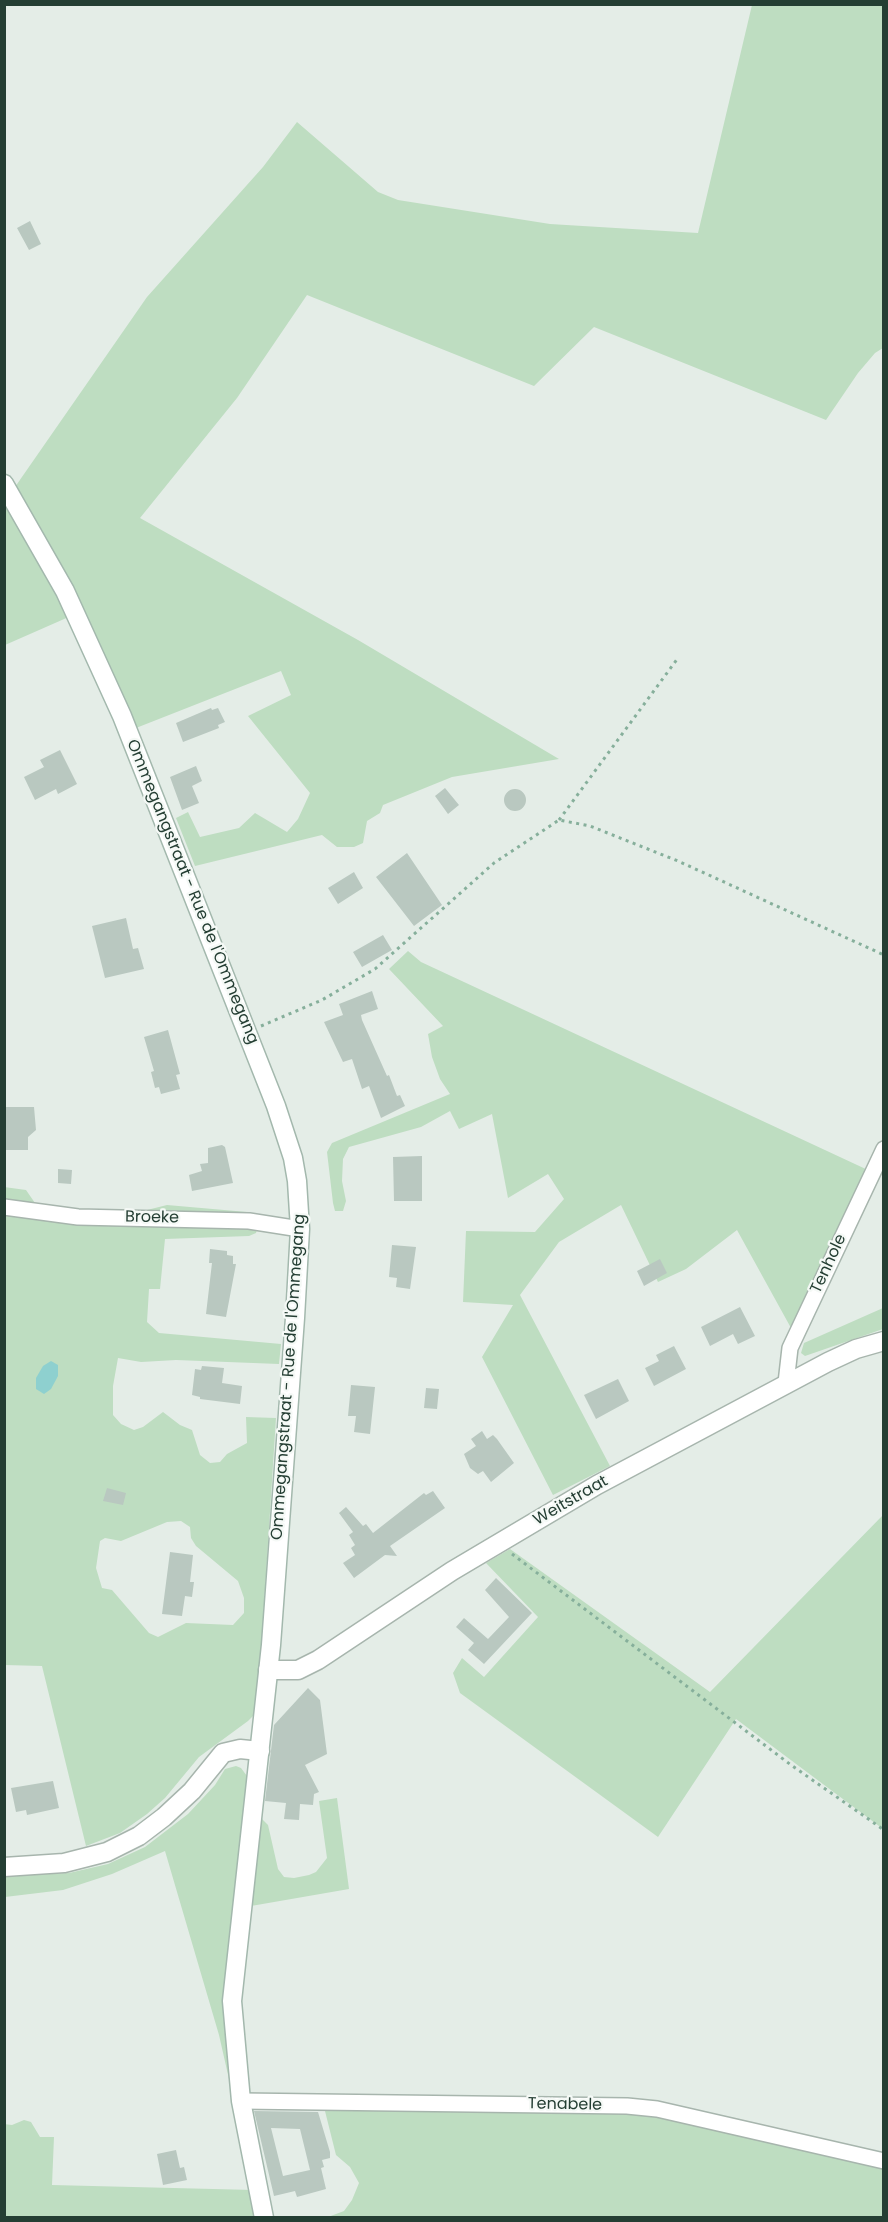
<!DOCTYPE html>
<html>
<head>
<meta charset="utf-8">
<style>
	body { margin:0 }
	#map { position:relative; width:888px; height:2222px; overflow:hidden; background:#e4ede7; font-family:Poppins,sans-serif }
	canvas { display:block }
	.frame { position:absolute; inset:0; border:6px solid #243e33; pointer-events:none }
</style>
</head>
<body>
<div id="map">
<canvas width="888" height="2222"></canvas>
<div class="frame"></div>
</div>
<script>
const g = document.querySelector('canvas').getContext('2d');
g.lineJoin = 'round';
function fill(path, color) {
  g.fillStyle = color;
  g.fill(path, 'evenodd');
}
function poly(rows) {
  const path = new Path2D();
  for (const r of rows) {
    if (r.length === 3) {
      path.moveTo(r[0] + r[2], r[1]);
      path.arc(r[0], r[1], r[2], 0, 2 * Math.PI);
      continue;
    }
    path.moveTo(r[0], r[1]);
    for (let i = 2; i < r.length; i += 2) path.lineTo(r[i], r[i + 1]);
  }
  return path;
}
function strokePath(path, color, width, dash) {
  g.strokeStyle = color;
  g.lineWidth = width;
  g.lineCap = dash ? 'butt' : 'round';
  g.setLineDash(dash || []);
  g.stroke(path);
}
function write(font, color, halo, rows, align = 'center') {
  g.font = font + ' Poppins,sans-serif';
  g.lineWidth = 4.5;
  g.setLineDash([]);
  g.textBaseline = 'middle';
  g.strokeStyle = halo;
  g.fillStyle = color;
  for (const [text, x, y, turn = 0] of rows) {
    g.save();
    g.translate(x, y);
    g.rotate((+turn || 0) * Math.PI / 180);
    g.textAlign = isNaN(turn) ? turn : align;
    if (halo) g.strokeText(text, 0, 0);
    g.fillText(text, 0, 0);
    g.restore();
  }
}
const green = poly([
	[752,5,883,5,883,348,875,353,858,373,826,420,594,327,534,386,307,295,237,398,140,518,358,640,559,759,452,777,383,805,380,813,367,821,363,843,354,847,337,847,322,835,195,866,176,818,188,812,200,837,239,828,255,813,287,832,298,819,310,793,248,716,291,695,281,671,136,728,102,648,69,579,15,487,147,297,263,167,297,122,378,192,398,200,550,224,698,233],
	[4,493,71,616,5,645,4,645],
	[408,951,421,962,870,1171,791,1328,737,1230,686,1269,658,1282,621,1205,559,1242,520,1295,610,1466,553,1495,482,1357,513,1305,463,1302,466,1231,535,1232,564,1199,548,1174,508,1198,492,1114,459,1129,450,1111,421,1127,349,1147,343,1159,342,1181,346,1201,343,1211,335,1211,333,1203,327,1152,332,1143,450,1094,440,1079,432,1057,428,1034,443,1026,389,969],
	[4,1187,26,1190,35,1203,38,1217,147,1222,147,1210,167,1205,247,1212,261,1216,256,1233,249,1236,165,1239,160,1289,149,1289,147,1322,159,1333,281,1344,279,1364,176,1360,141,1362,118,1358,113,1386,113,1415,121,1424,134,1430,143,1427,163,1412,180,1425,192,1430,200,1455,210,1463,220,1462,227,1454,247,1443,246,1417,276,1418,260,1668,256,1713,248,1721,199,1757,165,1798,147,1814,120,1833,86,1846,42,1666,5,1665],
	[181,1521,190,1527,191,1538,196,1546,238,1581,244,1598,244,1613,233,1625,186,1623,158,1637,149,1633,112,1590,102,1588,96,1568,100,1541,105,1538,121,1541,167,1522],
	[883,1308,883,1329,805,1356,801,1353,804,1343],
	[883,1515,883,1829,736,1719,658,1837,460,1693,453,1673,462,1658,484,1677,538,1617,486,1563,510,1549,710,1692],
	[236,1766,241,1768,250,1780,231,2088,219,2035,165,1851,112,1874,63,1890,5,1897,5,1875,69,1873,108,1864,145,1847,188,1814,215,1785,225,1769],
	[337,1798,349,1889,251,1906,260,1817,268,1825,278,1869,284,1877,294,1878,309,1875,316,1872,327,1858,319,1801],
	[324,2107,594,2111,663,2116,883,2168,883,2217,328,2217,344,2211,352,2200,359,2183,350,2167,336,2155],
	[24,2120,31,2122,40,2137,54,2137,52,2185,254,2190,259,2217,5,2217,4,2124,12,2125]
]);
const water = poly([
	[51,1361,58,1365,58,1376,51,1389,44,1394,36,1389,36,1378,43,1366]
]);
const building = poly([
	[30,221,41,244,29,250,17,228],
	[211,708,212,710,218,708,225,722,218,725,219,728,183,742,176,723],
	[60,750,77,784,58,794,56,789,35,800,24,777,44,767,40,760],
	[196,766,202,781,192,786,199,803,182,810,170,777],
	[445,788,459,805,448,814,435,796],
	[515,800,11],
	[407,853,442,905,414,926,376,877],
	[354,872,363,888,338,904,328,888],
	[126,918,133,949,138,948,144,969,105,978,92,926],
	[383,935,392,950,362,967,353,952],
	[372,991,378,1009,361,1015,362,1020,387,1076,389,1075,397,1096,400,1095,405,1106,381,1118,369,1086,362,1089,352,1059,343,1062,324,1022,343,1015,339,1004],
	[168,1030,180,1074,176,1075,180,1089,161,1094,159,1087,155,1088,151,1072,154,1071,144,1037],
	[4,1107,34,1107,36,1130,28,1137,28,1150,4,1150],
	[222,1145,225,1147,233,1183,192,1191,189,1175,202,1171,200,1164,208,1163,208,1148],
	[422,1156,422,1201,394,1201,393,1157],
	[58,1169,72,1170,71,1184,58,1183],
	[392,1245,416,1247,410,1289,396,1287,397,1278,389,1277],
	[210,1249,227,1251,227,1255,233,1256,233,1264,236,1264,226,1317,206,1314,212,1263,209,1263],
	[660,1259,667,1273,644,1286,637,1271],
	[740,1307,755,1336,738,1344,733,1334,710,1346,701,1327],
	[674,1346,686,1369,654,1386,645,1368,659,1361,656,1355],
	[202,1366,224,1368,222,1383,242,1386,240,1404,200,1399,200,1397,192,1395,195,1369,201,1370],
	[618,1379,629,1401,596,1419,584,1395],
	[351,1385,375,1387,370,1434,354,1432,356,1416,348,1416],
	[426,1388,439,1389,437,1409,424,1408],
	[482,1431,487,1439,493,1435,497,1439,514,1463,491,1482,483,1471,478,1474,470,1468,464,1454,476,1446,471,1439],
	[107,1488,126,1493,123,1505,103,1501],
	[433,1491,445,1508,390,1546,397,1556,385,1555,354,1578,343,1563,355,1555,351,1548,355,1545,349,1535,353,1532,339,1513,346,1507,363,1526,366,1524,373,1533,424,1493,426,1495],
	[170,1552,193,1555,190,1582,194,1582,192,1597,185,1596,182,1616,162,1614],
	[496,1578,532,1613,484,1664,468,1650,474,1643,456,1627,464,1618,488,1639,509,1617,485,1590],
	[308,1688,320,1700,327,1754,305,1765,319,1792,314,1794,313,1805,300,1804,299,1820,284,1819,286,1803,265,1801,274,1725],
	[53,1781,59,1808,27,1815,26,1810,16,1812,11,1788],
	[254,2111,318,2112,330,2152,330,2158,322,2160,324,2167,321,2168,326,2189,297,2197,295,2191,274,2196],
	[271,2128,300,2129,310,2170,283,2176],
	[176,2150,180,2168,184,2167,187,2180,163,2185,157,2154]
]);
const path = poly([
	[559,820,678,658],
	[261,1026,322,1000,375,969,494,863,559,820,590,826,678,861,884,955],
	[512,1554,791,1765,884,1830]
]);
const minor = poly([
	[4,1207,78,1217,249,1221,300,1229],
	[786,1383,790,1348,884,1149],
	[241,2101,627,2106,657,2109,884,2161]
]);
const tertiary = poly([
	[268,1670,298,1670,318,1660,452,1571,597,1485,828,1362,856,1349,884,1341],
	[4,1867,64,1863,107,1852,139,1836,164,1817,192,1791,223,1753,240,1749,260,1751]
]);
const secondary = poly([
	[4,484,65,591,122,716,276,1106,293,1158,297,1181,300,1229,295,1318,271,1645,232,2001,241,2101,264,2218]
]);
const streetNames = [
	["Ommegangstraat - Rue de l'Ommegang",192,892,68],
	["Broeke",152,1218,1],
	["Tenhole",829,1264,-65],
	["Ommegangstraat - Rue de l'Ommegang",289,1377,-86],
	["Weitstraat",571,1501,-30],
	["Tenabele",565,2105,1]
];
fill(green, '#beddc1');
fill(water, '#8ed0cf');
fill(building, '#b9c8c0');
strokePath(minor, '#a7b5ad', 18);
strokePath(tertiary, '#a7b5ad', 21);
strokePath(secondary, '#a3b8ad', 21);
strokePath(path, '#86af9b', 3, [3, 4.5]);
strokePath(minor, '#fff', 15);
strokePath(tertiary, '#fff', 18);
strokePath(secondary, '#fff', 18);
write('16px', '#243e33', '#f5f9f6', streetNames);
</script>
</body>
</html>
